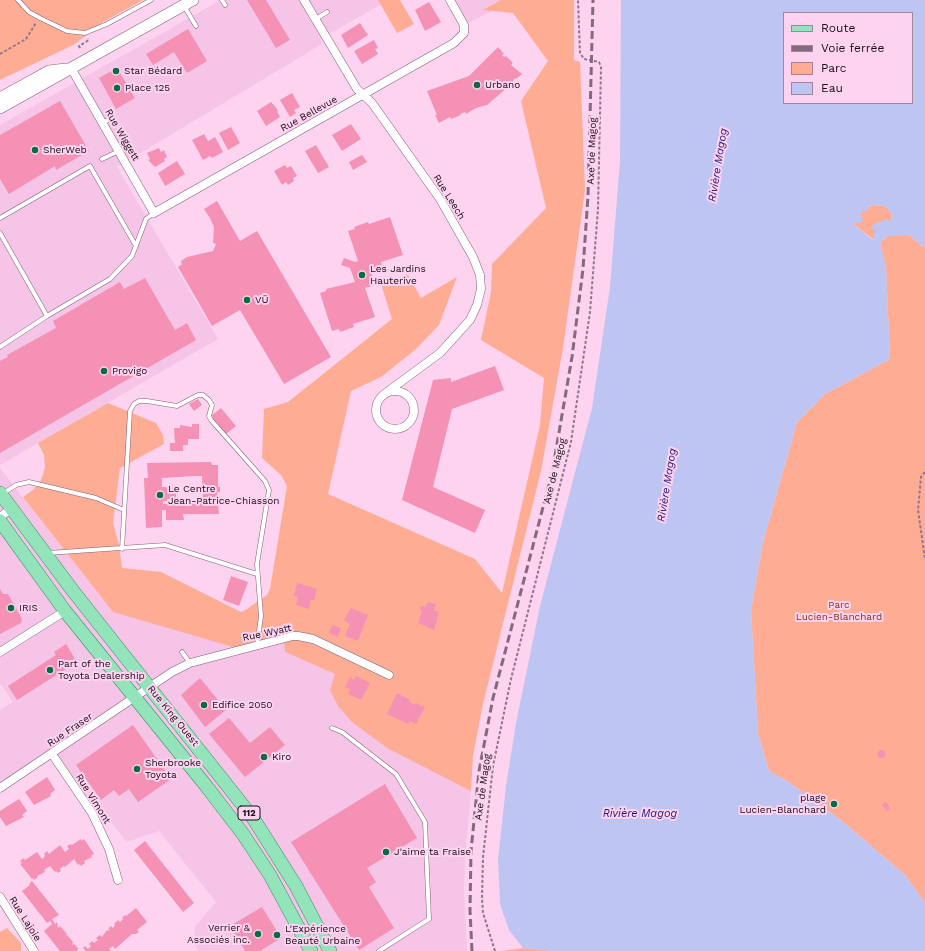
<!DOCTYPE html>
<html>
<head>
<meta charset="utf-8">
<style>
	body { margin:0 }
	#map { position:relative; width:925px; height:951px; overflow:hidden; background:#fdd3f0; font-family:"Work Sans",sans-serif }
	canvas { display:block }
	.legend { position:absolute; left:783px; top:12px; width:130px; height:92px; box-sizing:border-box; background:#fdd3f0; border:1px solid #a28399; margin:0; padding:5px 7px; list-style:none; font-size:12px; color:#1a0c16 }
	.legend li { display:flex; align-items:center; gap:8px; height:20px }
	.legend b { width:20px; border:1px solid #a28399 }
</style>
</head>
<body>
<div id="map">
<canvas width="925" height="951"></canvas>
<ul class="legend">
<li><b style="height:5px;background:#93e4bb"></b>Route</li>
<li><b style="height:5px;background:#856a7d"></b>Voie ferrée</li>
<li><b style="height:11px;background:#feac94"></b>Parc</li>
<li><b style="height:11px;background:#bec5f2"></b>Eau</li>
</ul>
</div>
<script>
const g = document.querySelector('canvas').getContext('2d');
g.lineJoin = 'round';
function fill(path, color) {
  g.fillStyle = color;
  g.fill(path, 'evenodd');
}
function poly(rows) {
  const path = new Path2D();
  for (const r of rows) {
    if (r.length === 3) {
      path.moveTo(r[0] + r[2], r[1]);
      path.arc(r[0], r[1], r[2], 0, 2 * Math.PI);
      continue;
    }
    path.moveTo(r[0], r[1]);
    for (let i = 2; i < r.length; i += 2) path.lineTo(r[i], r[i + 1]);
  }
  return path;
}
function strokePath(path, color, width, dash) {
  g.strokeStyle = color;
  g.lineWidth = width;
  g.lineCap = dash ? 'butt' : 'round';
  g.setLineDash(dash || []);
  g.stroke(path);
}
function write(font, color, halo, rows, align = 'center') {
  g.font = font + ' "Work Sans",sans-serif';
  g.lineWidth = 4;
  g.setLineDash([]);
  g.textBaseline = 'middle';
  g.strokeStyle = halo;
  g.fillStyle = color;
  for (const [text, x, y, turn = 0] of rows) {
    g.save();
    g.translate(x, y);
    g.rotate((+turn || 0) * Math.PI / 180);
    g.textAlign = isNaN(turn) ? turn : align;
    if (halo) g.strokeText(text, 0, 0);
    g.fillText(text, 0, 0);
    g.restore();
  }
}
const built = poly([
	[221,0,389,0,320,39,322,44,117,167,218,339,0,465,0,125],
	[450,0,514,0,464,25],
	[0,468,113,612,285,638,285,652,335,674,437,773,471,791,465,857,464,892,467,951,198,951,194,944,195,926,216,902,159,831,127,842,100,809,92,813,52,754,0,788,0,710,13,702,0,683]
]);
const green = poly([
	[0,0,143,0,103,22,75,44,0,80],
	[378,0,400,0,414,24,397,33],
	[501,0,574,0,574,60,580,62,585,190,563,348,541,471,483,704,473,756,471,791,387,748,352,722,338,706,330,690,335,674,285,652,284,639,240,649,113,612,23,497,33,490,41,480,45,468,44,455,38,443,108,403,156,423,163,435,164,444,120,468,113,523,119,545,122,568,161,572,241,612,247,609,267,595,270,589,287,486,281,475,262,458,264,409,288,402,392,319,381,284,408,275,421,298,457,277,439,325,416,349,381,377,351,391,328,494,475,559,502,593,540,425,544,378,481,340,491,292,492,264,546,208,521,101,548,61,513,13,483,10],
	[872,205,885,206,891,213,892,222,884,220,874,240,852,223,862,220,860,213],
	[888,236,910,236,925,248,925,903,905,875,842,821,787,781,769,771,758,733,751,610,763,542,797,422,825,394,890,359,886,267,880,243],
	[7,928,21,943,21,951,0,951,0,932],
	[523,948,547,950,551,951,502,951]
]);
const water = poly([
	[621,0,925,0,925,248,910,236,888,236,880,243,886,267,890,359,825,394,797,422,763,542,751,610,758,733,769,771,787,781,842,821,905,875,925,903,925,951,551,951,523,948,509,930,500,904,498,860,506,786,516,723,540,606,592,408,610,287,620,161],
	[784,13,912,13,912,103,784,103],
	[872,205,885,206,891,213,892,221,886,219,871,226,876,232,873,233,873,240,852,223,861,223,863,220,860,213,868,210,869,206]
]);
const building = poly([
	[247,0,266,0,290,40,276,48],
	[429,2,441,22,425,31,415,10],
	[360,23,368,35,348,48,341,35],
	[188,29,207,61,187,73,174,52,153,65,146,54],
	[374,40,378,48,375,49,378,54,362,64,354,51],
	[498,47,504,54,502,55,504,57,506,56,513,63,511,65,522,74,516,79,515,78,513,81,514,82,487,105,476,108,466,114,465,112,460,114,461,115,451,119,450,117,439,123,435,115,437,115,427,91,469,76],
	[117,68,135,98,116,109,99,78],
	[292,93,300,107,294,110,296,113,290,117,280,100],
	[60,101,89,151,56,170,55,166,9,194,0,179,0,135],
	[271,102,278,110,277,111,280,117,266,126,257,111],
	[351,124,361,139,342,151,332,135],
	[231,127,240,143,228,150,219,133],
	[204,134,208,141,215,137,223,152,212,158,210,156,203,160,192,140],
	[316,145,329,167,318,173,305,151],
	[159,148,161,152,164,150,167,157,164,159,165,161,155,167,148,160,150,159,147,153],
	[362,155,367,162,353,170,349,162],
	[177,161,185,174,165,186,158,173],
	[285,165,287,168,291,166,297,176,293,178,294,181,288,185,286,182,282,185,274,171],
	[217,201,240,241,257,231,331,357,284,384,240,310,212,326,178,267,182,264,181,261,187,257,213,251,216,244,213,243,214,227,210,218,204,209],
	[390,217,403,255,381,262,382,265,370,269,375,285,365,288,375,317,353,324,354,327,340,332,339,329,332,331,320,293,326,291,326,289,355,282,350,268,341,265,344,258,355,262,358,261,348,231,355,229,354,227,368,222,369,224],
	[145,278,175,330,187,323,196,340,0,453,0,361,8,357,7,355,56,328,53,321,120,282,124,289],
	[495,366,504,390,452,409,433,487,485,510,475,533,402,500,433,380,451,378,451,382],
	[198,399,202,405,194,411,189,404],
	[221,408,236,426,226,434,211,416],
	[192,424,199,424,199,439,188,439,188,445,183,445,183,451,170,451,170,443,175,443,174,428,180,428,180,425,192,427],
	[211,462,212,465,218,465,218,487,220,487,220,492,217,492,219,514,183,514,184,520,166,520,166,510,162,510,162,527,146,528,144,478,148,478,147,463],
	[193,476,202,476,203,500,181,500,181,504,163,504,163,501,167,501,167,499,176,499,176,488,162,487,162,478],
	[231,576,248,582,239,606,223,600],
	[297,583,317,589,314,600,311,600,309,609,296,605,298,597,294,596],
	[0,589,3,594,8,594,22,619,21,623,0,634],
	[428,602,436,604,434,610,439,612,434,630,418,623,422,612,420,610,421,606,425,607],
	[351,608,368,615,358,641,345,636,350,624,344,620],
	[332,625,341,628,338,637,329,633],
	[66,644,77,662,17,700,8,686,56,655,54,652],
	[356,676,370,683,361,700,348,694,350,689,345,687,350,677,354,680],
	[200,678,226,710,205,727,181,695],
	[397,693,410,700,409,702,415,705,416,703,425,707,416,724,410,721,408,724,387,714],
	[229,718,250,743,270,727,285,745,245,777,209,734],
	[133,725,171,779,138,802,129,789,119,796,114,790,101,800,76,765],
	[879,750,884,750,886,754,883,758,879,758,877,754],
	[47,777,55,790,50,794,51,796,34,805,25,792],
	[385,784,417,838,367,868,376,882,369,887,394,928,359,950,291,842],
	[19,799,27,811,22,815,24,817,6,826,0,817,0,811],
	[886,802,890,808,887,811,882,805],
	[81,839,82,841,84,839,94,854,91,856,92,857,84,861,85,863,81,866,80,864,78,865,74,859,65,867,64,866,60,869,61,871,58,873,56,871,55,872,50,866,44,870,45,872,37,876,38,877,34,880,33,878,32,879,20,864,22,863,20,861,24,858,25,860,37,852,42,859,45,856,44,854,47,851,49,854,60,845,65,852,69,849,67,846,71,844,72,845],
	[145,841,194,903,183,912,134,850],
	[32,881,59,915,52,919,55,924,57,922,58,928,60,926,67,934,65,936,67,935,73,942,72,945,74,944,78,948,77,951,60,951,44,931,52,924,50,921,47,923,22,891,30,885,29,884],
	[262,907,281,938,260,951,245,951,230,926],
	[136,908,147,922,137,930,139,932,136,934,132,934,115,949,113,946,109,949,111,951,86,951,83,948,85,946,88,949,91,946,89,944,92,941,94,943,98,940,96,938,100,935,102,937,107,930,108,931,110,930,108,929,111,926,113,928,115,925,114,924,118,920,120,922,123,919,122,918,125,915,126,916]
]);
const path = poly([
	[80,48,79,46,89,40,88,39],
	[0,54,26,39,36,23],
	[925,472,921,477,918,510,925,559],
	[495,951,483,913,482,898,483,857,493,766,511,679,571,442,590,312,598,209,601,67,599,62,584,59,580,53,578,0]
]);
const lane = poly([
	[18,0,29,12,40,18,67,31,85,33,107,24,151,0],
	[222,0,225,5],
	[184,6,196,26],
	[316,19,327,12],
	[103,124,110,118],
	[102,159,119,151],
	[0,218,90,166,136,246],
	[0,233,47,316],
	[0,347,47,316,110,279,132,256,146,219,154,213],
	[2,494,16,485,29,482,96,498,124,510],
	[122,549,130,411,134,404,139,401,147,401,177,406,198,395,203,395,209,400,212,405,209,416,211,420,265,481,269,490,257,564,261,616,257,645],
	[48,553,165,545,257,574],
	[182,652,190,663],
	[332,728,342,732,396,774,425,822,429,919,379,951]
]);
const street = poly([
	[304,0,357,89,372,103,440,199,473,257,480,275,481,289,477,305,470,320,440,353,383,395],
	[71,68,154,213,454,43,464,33,464,25,450,0],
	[395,410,19],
	[0,517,11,509],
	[0,652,65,611],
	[52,754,92,813,109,849,118,880],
	[0,788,172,672,190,663,293,636,298,636,313,639,389,675],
	[0,897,34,951]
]);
const secondary = poly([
	[0,98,49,71,66,69],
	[0,108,193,0]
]);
const primary = poly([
	[0,493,73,591,253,818,296,886,330,951],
	[0,521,65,611,207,787,243,834,270,875,311,951]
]);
const rail = poly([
	[472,951,470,911,471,851,479,771,493,698,552,473,572,357,583,269,588,196,593,0]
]);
const markers = [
	[116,71,4,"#056b40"],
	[477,85,4,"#056b40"],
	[117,88,4,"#056b40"],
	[35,150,4,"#056b40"],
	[362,275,4,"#056b40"],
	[247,300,4,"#056b40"],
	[104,371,4,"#056b40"],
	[160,495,4,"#056b40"],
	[11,608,4,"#056b40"],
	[50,670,4,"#056b40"],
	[204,705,4,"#056b40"],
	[264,757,4,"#056b40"],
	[137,769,4,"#056b40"],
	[834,804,4,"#056b40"],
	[386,852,4,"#056b40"],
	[258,934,4,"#056b40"],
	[277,935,4,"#056b40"]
];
const shields = [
	[249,813,22]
];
const shieldNames = [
	["112",249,813]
];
const poiNames = [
	["Star Bédard",124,71],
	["Urbano",485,85],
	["Place 125",125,88],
	["SherWeb",43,150],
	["Les Jardins",370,269],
	["Hauterive",370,281],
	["VÜ",255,300],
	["Provigo",112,371],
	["Le Centre",168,489],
	["Jean-Patrice-Chiasson",168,501],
	["IRIS",19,608],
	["Part of the",58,664],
	["Toyota Dealership",58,676],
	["Edifice 2050",212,705],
	["Kiro",272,757],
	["Sherbrooke",145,763],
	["Toyota",145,775],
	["plage",826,798,"right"],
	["Lucien-Blanchard",826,810,"right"],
	["J'aime ta Fraise",394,852],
	["Verrier &",250,928,"right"],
	["Associés inc.",250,940,"right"],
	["L'Expérience",285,929],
	["Beauté Urbaine",285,941]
];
const streetNames = [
	["Rue Bellevue",309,114,-29],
	["Rue Wiggett",122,135,60],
	["Axe de Magog",592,151,-88],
	["Rue Leech",449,197,58],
	["Axe de Magog",555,471,-76],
	["Rue Wyatt",267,633,-12],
	["Rue King Ouest",173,716,51],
	["Rue Fraser",70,730,-34],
	["Axe de Magog",483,787,-82],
	["Rue Vimont",93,799,58],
	["Rue Lajoie",25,919,58]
];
const parkNames = [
	["Parc",839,605],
	["Lucien-Blanchard",839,617]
];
const waterNames = [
	["Rivière Magog",718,165,-81],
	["Rivière Magog",667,485,-81],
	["Rivière Magog",640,814]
];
fill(built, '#f5c4e6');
fill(green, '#feac94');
fill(water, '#bec5f2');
fill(building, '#f491b5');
strokePath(lane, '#845f79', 5);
strokePath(street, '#845f79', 9);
strokePath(secondary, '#845f79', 12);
strokePath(primary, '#3a8d64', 14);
strokePath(path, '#927589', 2, [3, 2]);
strokePath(lane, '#fff', 4);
strokePath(street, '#fff', 8);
strokePath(secondary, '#fff', 11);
strokePath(primary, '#93e4bb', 13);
strokePath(rail, '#856a7d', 3, [8, 4]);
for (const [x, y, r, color] of markers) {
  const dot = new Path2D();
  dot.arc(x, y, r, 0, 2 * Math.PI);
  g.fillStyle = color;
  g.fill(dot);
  strokePath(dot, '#fdd3f0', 1.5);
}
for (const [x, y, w] of shields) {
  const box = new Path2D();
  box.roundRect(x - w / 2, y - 7, w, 14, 3);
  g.fillStyle = '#fdd3f0';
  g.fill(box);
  strokePath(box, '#1a0c16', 1);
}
write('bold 9px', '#1a0c16', null, shieldNames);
write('10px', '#1a0c16', '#fdd3f0', poiNames, 'left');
write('10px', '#1a0c16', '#fdd3f0', streetNames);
write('10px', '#81341c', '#fdd3f0', parkNames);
write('italic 11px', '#221675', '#fdd3f0', waterNames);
</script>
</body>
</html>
